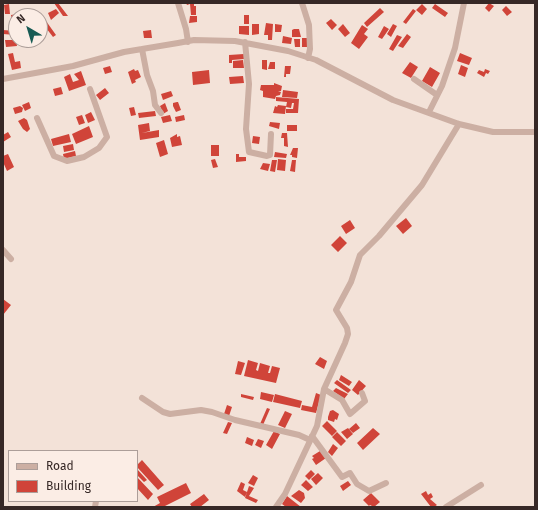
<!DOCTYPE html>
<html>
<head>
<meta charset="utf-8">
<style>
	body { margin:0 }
	#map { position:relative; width:538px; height:510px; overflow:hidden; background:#f3e2d8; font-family:"Fira Sans",sans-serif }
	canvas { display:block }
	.frame { position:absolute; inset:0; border:4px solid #362826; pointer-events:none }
	.legend { position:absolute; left:8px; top:450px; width:130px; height:52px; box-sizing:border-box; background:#fbede5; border:1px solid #ac9e99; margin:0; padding:5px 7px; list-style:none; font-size:12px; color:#362826 }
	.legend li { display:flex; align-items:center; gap:8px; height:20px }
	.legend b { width:20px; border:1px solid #ac9e99 }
	.north { position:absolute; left:8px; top:8px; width:40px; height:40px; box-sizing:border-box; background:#fbede5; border:1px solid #ac9e99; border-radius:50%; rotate:322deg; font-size:11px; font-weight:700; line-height:16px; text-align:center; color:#362826 }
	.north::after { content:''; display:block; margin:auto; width:14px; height:18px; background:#185b54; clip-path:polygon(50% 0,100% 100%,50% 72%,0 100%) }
</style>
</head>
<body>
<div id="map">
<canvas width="538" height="510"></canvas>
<div class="frame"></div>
<ul class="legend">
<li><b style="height:5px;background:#ccafa3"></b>Road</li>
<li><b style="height:11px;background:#d04439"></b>Building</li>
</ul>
<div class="north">N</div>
</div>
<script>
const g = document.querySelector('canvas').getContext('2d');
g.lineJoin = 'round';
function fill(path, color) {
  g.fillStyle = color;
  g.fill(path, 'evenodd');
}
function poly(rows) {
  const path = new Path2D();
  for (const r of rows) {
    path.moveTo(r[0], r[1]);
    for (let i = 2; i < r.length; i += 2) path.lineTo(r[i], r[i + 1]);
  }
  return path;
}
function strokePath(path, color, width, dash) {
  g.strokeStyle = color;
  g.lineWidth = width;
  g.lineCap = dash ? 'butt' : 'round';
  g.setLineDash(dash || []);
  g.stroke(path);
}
const building = poly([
	[54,3,58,3,68,16,63,16],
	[186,3,194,3,194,6,196,6,196,15,191,15,190,4,187,5],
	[489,3,494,6,489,12,485,8],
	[9,4,10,14,5,14,4,5],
	[422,4,427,9,422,15,416,10],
	[435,4,448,13,445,17,432,8],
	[506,6,512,12,507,16,502,10],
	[380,8,384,12,367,27,364,23],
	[56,9,59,13,51,20,48,13],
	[413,9,416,11,406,24,403,22],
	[25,13,26,16,16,16,16,19,12,20,11,15],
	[244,15,249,15,249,24,244,24],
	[190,16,197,16,197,22,189,23],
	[331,19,337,25,332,30,326,23],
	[46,21,56,35,53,37,43,24],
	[266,23,273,24,272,40,268,40,268,35,264,35],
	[252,24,259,24,259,34,252,35],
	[275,24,282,25,281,32,275,32],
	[343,24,350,33,345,37,338,29],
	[393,24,397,26,391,37,387,34],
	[362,25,368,29,364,34,368,37,359,49,351,43],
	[239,26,249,26,249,35,239,34],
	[384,26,389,29,382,39,378,37],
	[294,29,299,29,301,37,292,37,292,30],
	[3,30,15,31,16,35,3,34],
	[151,30,152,38,144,38,143,31],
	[407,34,411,37,403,48,398,46],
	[397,35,402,37,393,51,389,49],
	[283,36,292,38,291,44,282,43],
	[302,38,308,38,309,47,302,47],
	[294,39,300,39,300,47,295,47],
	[5,40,16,40,17,46,6,47],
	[13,53,15,62,20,61,21,68,12,70,8,54],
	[460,53,472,58,469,65,457,61],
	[244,54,244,59,232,60,232,63,229,63,229,55],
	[243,60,244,68,233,68,233,61],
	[262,60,267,60,267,70,262,69],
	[270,62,275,62,275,69,268,69],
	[410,62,418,67,411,78,402,73],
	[461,65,468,68,465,77,458,74],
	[110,66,112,72,105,74,103,68],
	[285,66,291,66,290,74,286,74,286,77,284,77],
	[430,67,440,73,432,87,422,81],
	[134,69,135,71,138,70,141,77,135,80,136,82,132,84,128,72],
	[485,69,490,71,488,74,486,73,484,77,477,73,479,70,484,72],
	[209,70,210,83,193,85,192,72],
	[81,71,86,85,69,91,64,77,70,74,73,82,79,80,74,74],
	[243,76,244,83,230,84,229,77],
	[274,83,282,86,281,91,278,92,281,92,280,95,276,96,275,99,263,97,263,91,260,90,261,85,274,85],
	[61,87,63,94,55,96,53,89],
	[105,88,109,93,100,100,96,95],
	[283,90,298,92,297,98,282,97],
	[171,91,173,96,163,100,161,94],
	[276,97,299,99,298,113,286,113,286,109,293,109,294,103,292,103,291,108,286,107,287,102,276,101],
	[29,102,31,108,25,111,22,105],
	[177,102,178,102,181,110,176,112,173,106,173,103,177,102,177,104],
	[165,103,168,111,163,114,160,106],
	[278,105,286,106,285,114,273,113,275,106,277,107],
	[20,106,23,108,22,112,15,114,13,108],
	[134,107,136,115,131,116,129,108],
	[155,111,156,116,139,118,138,113],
	[91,112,95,120,88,123,85,115],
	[82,115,85,123,79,125,76,117],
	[170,115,172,121,163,123,161,117],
	[184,115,185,120,176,122,175,117],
	[24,118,27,120,30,129,27,132,23,129,18,121],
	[270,122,280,123,279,129,269,126],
	[149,123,150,131,142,133,159,130,159,137,140,140,138,125],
	[287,125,297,125,297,131,287,131],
	[89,126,93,137,76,144,72,134],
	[8,132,11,137,3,142,3,135],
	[282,133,287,133,288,147,284,146,284,138,281,138],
	[69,134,71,142,53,146,51,139],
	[177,134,177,137,180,136,182,145,172,147,170,138],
	[253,136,260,137,259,144,252,143],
	[164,140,168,154,160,157,156,143],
	[73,144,74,150,64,152,63,146],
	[211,145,219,145,219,156,211,156],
	[293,148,298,148,297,158,292,157,292,155,290,155],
	[75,151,76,156,64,159,63,154],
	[275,152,287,154,286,158,274,157],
	[8,154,14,167,7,171,3,162,3,156],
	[236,154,239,154,239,157,246,157,246,161,236,162],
	[215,159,218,167,213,168,211,160],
	[278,159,286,160,285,171,277,170],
	[272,160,277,160,275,172,270,171],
	[292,160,296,160,295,172,290,171],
	[263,163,270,164,268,171,260,169],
	[406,218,412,226,403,234,396,226],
	[350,220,355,228,346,234,341,226],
	[340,236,347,243,338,252,331,245],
	[3,299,11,305,3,315],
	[320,357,327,361,324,369,315,364],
	[248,360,258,363,256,370,258,371,260,363,270,366,268,373,270,373,272,366,280,368,276,383,244,376],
	[238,361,245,363,241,375,235,374],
	[341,375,352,382,349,386,339,380],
	[337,380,351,390,348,393,334,383],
	[359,380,366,386,358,395,352,390],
	[336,388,348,394,344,399,333,391],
	[261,392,274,395,272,402,260,399],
	[316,393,321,395,316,413,301,410,302,405,312,407],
	[241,394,254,397,253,400,241,397],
	[275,394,302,401,300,408,273,402],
	[227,405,232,407,229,416,224,414],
	[267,408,270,409,263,425,260,424],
	[333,410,339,414,337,420,335,419,334,422,328,420,328,417,330,411],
	[285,411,292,414,285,428,278,425],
	[327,421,337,431,332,436,322,426],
	[228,422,232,423,227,434,223,433],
	[356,423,360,428,353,433,349,429],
	[348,428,353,434,347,439,341,432],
	[373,428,380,434,363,450,357,443],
	[274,431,280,434,272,449,266,445],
	[337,432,346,441,341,446,332,437],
	[247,437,254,440,252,446,245,443],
	[258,439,264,441,261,448,255,445],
	[333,444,338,448,332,456,328,452],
	[320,451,326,458,316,465,312,459,314,458,312,456],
	[142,460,164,485,158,490,137,467,137,465],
	[137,469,147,480,144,482,137,475],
	[311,470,315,474,309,480,305,476],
	[318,473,323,478,316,485,311,479],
	[253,475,258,478,254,486,248,483],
	[137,477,153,494,148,500,137,488],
	[306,480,313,487,308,491,301,485],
	[348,481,351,485,343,491,340,486],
	[241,482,245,484,243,490,247,492,245,497,237,491],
	[186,483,191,493,163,507,153,507,160,503,157,497],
	[249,486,254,488,249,496,258,500,256,503,245,498],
	[299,490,304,493,305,498,301,503,291,496],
	[426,491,428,495,431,493,433,497,430,499,437,505,434,507,431,507,421,494],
	[371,493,380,502,374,507,370,505,369,506,363,500],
	[204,494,209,500,200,507,192,507,190,504],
	[287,496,301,507,286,507,282,504]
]);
const minor = poly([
	[178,3,186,29,188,42],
	[302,3,309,25,310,49,308,58],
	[245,42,249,84,246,129,249,152,267,156,270,155,271,134],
	[142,49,147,75,153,91,155,105,161,113],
	[3,79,73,66,124,52,178,43,194,40,235,41,288,51,316,60,393,100,459,124,493,132,535,132],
	[414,79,437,95],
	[429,112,442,86,455,48,464,3],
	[37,118,54,156,67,161,84,157,99,148,107,137,90,89],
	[3,250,11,259],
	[324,389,342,400,350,414,365,401,362,393],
	[142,398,163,412,170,414,201,410,212,412,235,420,299,435,310,440],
	[312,436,342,477,350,473,357,484,369,491,386,483],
	[95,507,96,501],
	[276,507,285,494,317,426,324,389,345,343,348,334,347,328,336,310,351,282,360,255,379,236,422,185,459,124],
	[446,507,481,485]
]);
fill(building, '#d04439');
strokePath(minor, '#ccafa3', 6);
</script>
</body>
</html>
